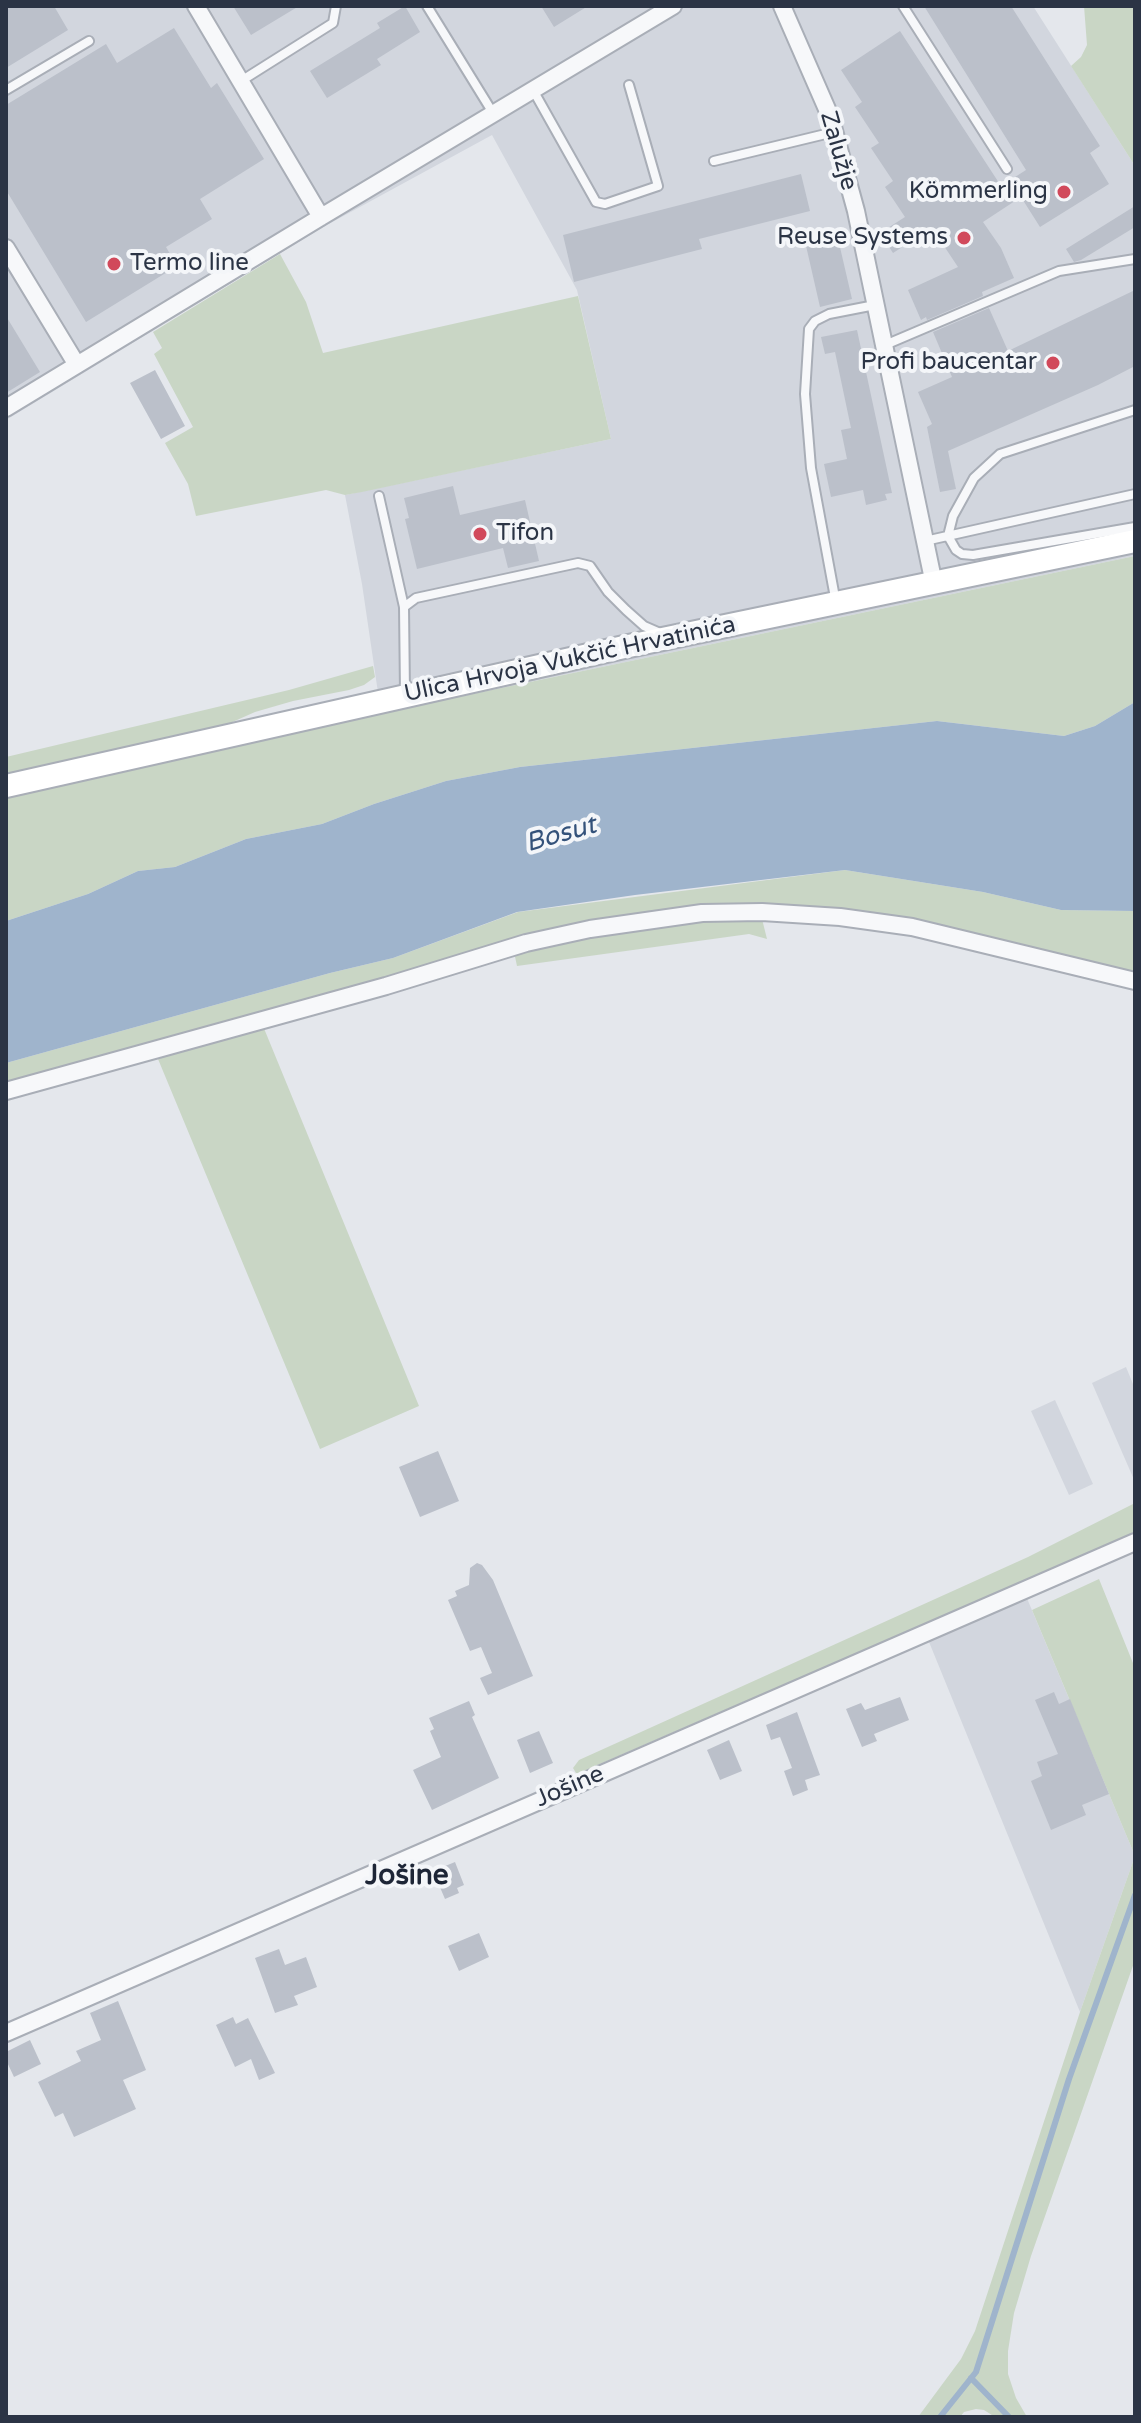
<!DOCTYPE html>
<html>
<head>
<meta charset="utf-8">
<style>
	body { margin:0 }
	#map { position:relative; width:1141px; height:2423px; overflow:hidden; background:#e4e7ec; font-family:"Varela Round",sans-serif }
	canvas { display:block }
	.frame { position:absolute; inset:0; border:8px solid #2b3445; pointer-events:none }
</style>
</head>
<body>
<div id="map">
<canvas width="1141" height="2423"></canvas>
<div class="frame"></div>
</div>
<script>
const g = document.querySelector('canvas').getContext('2d');
g.lineJoin = 'round';
function fill(path, color) {
  g.fillStyle = color;
  g.fill(path, 'evenodd');
}
function poly(rows) {
  const path = new Path2D();
  for (const r of rows) {
    path.moveTo(r[0], r[1]);
    for (let i = 2; i < r.length; i += 2) path.lineTo(r[i], r[i + 1]);
  }
  return path;
}
function strokePath(path, color, width, dash) {
  g.strokeStyle = color;
  g.lineWidth = width;
  g.lineCap = dash ? 'butt' : 'round';
  g.setLineDash(dash || []);
  g.stroke(path);
}
function write(font, color, halo, rows, align = 'center') {
  g.font = font + ' "Varela Round",sans-serif';
  g.lineWidth = 8;
  g.setLineDash([]);
  g.textBaseline = 'middle';
  g.strokeStyle = halo;
  g.fillStyle = color;
  for (const [text, x, y, turn = 0] of rows) {
    g.save();
    g.translate(x, y);
    g.rotate((+turn || 0) * Math.PI / 180);
    g.textAlign = isNaN(turn) ? turn : align;
    if (halo) g.strokeText(text, 0, 0);
    g.fillText(text, 0, 0);
    g.restore();
  }
}
const built = poly([
	[6,6,1033,6,1135,166,1135,556,381,713,362,584,345,495,611,439,577,290,492,135,325,226,6,420],
	[1126,1367,1135,1389,1135,1482,1092,1383],
	[1055,1400,1093,1484,1069,1495,1031,1411],
	[1026,1596,1135,1856,1080,2012,927,1637]
]);
const green = poly([
	[1084,6,1135,6,1135,166,1071,66,1081,57,1087,45],
	[280,254,306,302,323,353,578,296,611,439,362,492,345,495,326,490,196,516,188,484,165,443,193,427,154,354,162,348,153,332],
	[1135,556,1135,702,1095,726,1064,736,937,721,520,767,446,781,374,804,322,824,246,839,175,867,138,871,88,894,6,921,6,795,381,713],
	[373,666,375,677,364,685,349,690,293,701,255,712,228,724,6,775,6,757,289,690],
	[845,870,983,892,1061,910,1135,911,1135,974,943,925,871,912,779,904,736,904,604,920,505,943,249,1018,6,1084,6,1063,330,973,393,958,518,912],
	[762,919,767,939,749,934,517,966,514,952,597,934,675,922],
	[263,1026,419,1406,320,1449,158,1059],
	[1135,1503,1135,1533,579,1773,576,1773,573,1768,579,1760,1028,1557],
	[1099,1579,1135,1668,1135,1856,1032,1610],
	[1135,1856,1135,1960,1031,2256,1014,2313,1008,2351,1008,2374,1016,2398,1027,2417,995,2417,984,2410,976,2409,964,2412,960,2417,918,2417,961,2359,975,2331,1080,2012]
]);
const water = poly([
	[1135,702,1135,911,1061,910,983,892,845,870,635,895,517,912,393,958,330,973,6,1063,6,921,88,894,138,871,175,867,246,839,322,824,374,804,446,781,520,767,937,721,1064,736,1095,726]
]);
const stream = poly([
	[971,2378,1009,2417],
	[940,2417,976,2372,1069,2079,1135,1895]
]);
const building = poly([
	[6,6,54,6,68,30,6,68],
	[233,6,299,6,251,35],
	[405,6,420,32,377,59,381,65,327,98,310,71,380,28,377,23],
	[541,6,588,6,554,27],
	[924,6,1011,6,1100,146,1090,153,1109,184,1040,227,1021,197,983,222,1001,248,1014,278,982,292,983,296,927,320,926,317,921,320,908,290,958,267,932,228,893,253,880,233,905,217,885,187,893,181,871,148,879,143,855,107,862,102,841,70,900,31,1001,186,1026,170],
	[174,28,211,88,217,83,264,159,200,199,212,219,166,247,177,266,86,322,6,190,6,105,106,44,117,63],
	[801,174,810,211,699,239,702,249,574,282,563,235],
	[1135,206,1135,227,1081,260,1074,262,1066,249],
	[836,230,852,299,820,307,804,237],
	[1135,290,1135,366,1098,385,948,451,956,489,940,492,927,427,932,424,918,392,952,377,933,332,989,308,1008,351],
	[6,316,40,372,6,393],
	[857,330,892,493,885,494,887,500,866,505,863,490,831,497,824,464,847,459,841,430,851,428,835,352,825,354,821,337],
	[155,370,185,426,161,439,130,383],
	[453,486,460,515,525,500,539,561,508,568,503,548,417,569,405,519,409,518,404,498],
	[438,1451,459,1501,420,1517,399,1467],
	[477,1563,482,1565,493,1580,533,1676,488,1695,480,1678,492,1673,481,1647,470,1651,448,1600,457,1596,455,1591,469,1585,470,1568],
	[1054,1692,1059,1704,1070,1699,1109,1794,1082,1805,1086,1815,1051,1830,1031,1781,1042,1776,1037,1762,1058,1754,1035,1700],
	[900,1697,909,1720,874,1734,877,1741,862,1747,846,1709,861,1703,865,1710],
	[469,1701,475,1715,472,1717,499,1778,432,1810,413,1770,441,1757,430,1731,434,1729,429,1718],
	[797,1712,820,1775,805,1780,808,1790,793,1796,784,1771,792,1768,780,1737,771,1740,766,1725],
	[539,1731,553,1763,530,1773,517,1740],
	[729,1740,742,1771,720,1780,707,1750],
	[455,1862,464,1885,457,1888,459,1893,445,1899,433,1871],
	[479,1933,489,1957,459,1971,448,1946],
	[279,1949,285,1965,306,1957,317,1987,294,1996,298,2005,275,2013,255,1958],
	[118,2001,146,2070,123,2080,136,2109,74,2137,63,2113,55,2117,38,2082,81,2061,76,2051,101,2040,90,2013],
	[233,2017,236,2024,248,2018,275,2073,259,2080,251,2059,235,2067,216,2025],
	[30,2040,41,2064,14,2077,6,2060,6,2052]
]);
const lane = poly([
	[427,6,493,113],
	[903,6,1007,169],
	[241,81,333,23,336,6],
	[6,90,89,41],
	[533,90,596,202,605,204,658,186,629,85],
	[714,161,834,132],
	[885,345,1059,271,1135,259],
	[1135,410,1000,454,974,478,953,516,948,536,956,550,962,554,973,555,1135,527],
	[379,496,404,607,405,693],
	[925,541,1135,494],
	[836,603,811,468,805,394,809,329,815,321,829,314,875,305],
	[404,607,416,598,578,563,590,566,608,592,626,610,644,626,660,633]
]);
const street = poly([
	[196,6,321,217,673,6],
	[782,6,830,116,856,211,934,584],
	[6,248,77,365],
	[6,408,321,217],
	[6,1091,386,986,526,943,590,929,702,913,762,912,840,917,912,927,1135,981],
	[6,2033,1135,1542]
]);
const secondary = poly([
	[6,786,624,647,1135,541]
]);
const markers = [
	[1064,192,8,"#d1495b"],
	[964,238,8,"#d1495b"],
	[114,264,8,"#d1495b"],
	[1053,363,8,"#d1495b"],
	[480,534,8,"#d1495b"]
];
const streetNames = [
	["Zalužje",838,151,74],
	["Ulica Hrvoja Vukčić Hrvatinića",570,660,-12],
	["Jošine",570,1787,-23]
];
const poiNames = [
	["Kömmerling",1048,192],
	["Reuse Systems",948,238],
	["Termo line",130,264,"left"],
	["Profi baucentar",1037,363],
	["Tifon",496,534,"left"]
];
const waterNames = [
	["Bosut",561,835,-16]
];
const quarterNames = [
	["Jošine",407,1877]
];
fill(built, '#d2d6de');
fill(green, '#c9d6c5');
fill(water, '#9fb4cc');
strokePath(stream, '#9fb4cc', 6);
fill(building, '#bbc0ca');
strokePath(lane, '#a9aeb7', 12);
strokePath(street, '#a9aeb7', 20);
strokePath(secondary, '#a9aeb7', 26);
strokePath(lane, '#f7f8fa', 8);
strokePath(street, '#f7f8fa', 16);
strokePath(secondary, '#fff', 22);
for (const [x, y, r, color] of markers) {
  const dot = new Path2D();
  dot.arc(x, y, r, 0, 2 * Math.PI);
  g.fillStyle = color;
  g.fill(dot);
  strokePath(dot, '#f4f6f9', 3);
}
write('24px', '#2b3445', '#f4f6f9', streetNames);
write('24px', '#2b3445', '#f4f6f9', poiNames, 'right');
write('italic 26px', '#34527a', '#f4f6f9', waterNames);
write('bold 28px', '#1d2536', '#f4f6f9', quarterNames);
</script>
</body>
</html>
